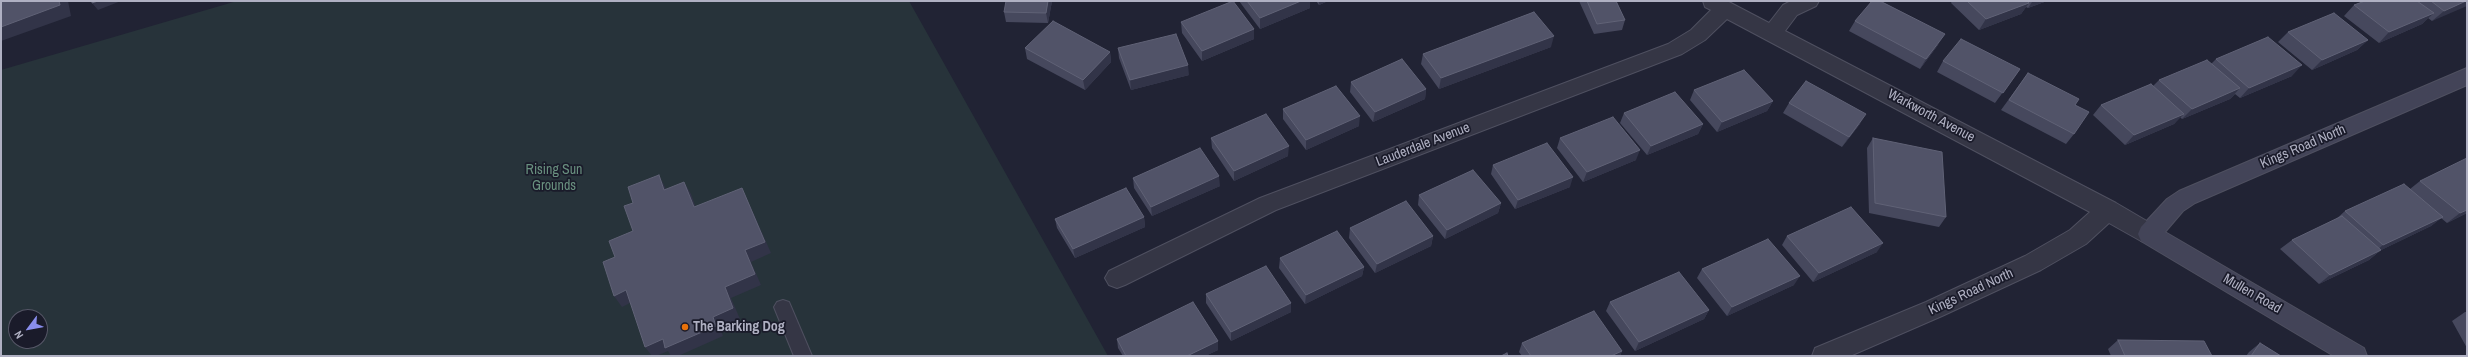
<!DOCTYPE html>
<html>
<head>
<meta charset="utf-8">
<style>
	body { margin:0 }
	#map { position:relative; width:2468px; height:357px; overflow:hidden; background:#212334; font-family:"Archivo Narrow",sans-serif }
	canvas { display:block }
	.frame { position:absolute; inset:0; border:2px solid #afb0c2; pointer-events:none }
	.north { position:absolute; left:8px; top:309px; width:40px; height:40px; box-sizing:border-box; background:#1a1b2a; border:1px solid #565767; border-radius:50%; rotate:238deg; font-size:11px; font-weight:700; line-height:16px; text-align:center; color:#afb0c2 }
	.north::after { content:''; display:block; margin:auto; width:14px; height:18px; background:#898eed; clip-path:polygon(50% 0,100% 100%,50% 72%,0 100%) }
</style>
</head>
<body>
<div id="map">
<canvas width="2468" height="357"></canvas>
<div class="frame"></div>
<div class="north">N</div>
</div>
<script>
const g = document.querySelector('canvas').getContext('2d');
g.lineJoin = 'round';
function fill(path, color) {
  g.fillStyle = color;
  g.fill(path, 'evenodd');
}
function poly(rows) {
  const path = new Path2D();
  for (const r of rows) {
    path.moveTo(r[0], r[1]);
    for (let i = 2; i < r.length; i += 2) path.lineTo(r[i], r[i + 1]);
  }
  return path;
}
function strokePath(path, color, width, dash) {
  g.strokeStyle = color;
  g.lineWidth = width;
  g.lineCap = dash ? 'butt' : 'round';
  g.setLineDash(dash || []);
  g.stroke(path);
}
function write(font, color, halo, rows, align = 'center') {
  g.font = font + ' "Archivo Narrow",sans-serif';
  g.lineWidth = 3.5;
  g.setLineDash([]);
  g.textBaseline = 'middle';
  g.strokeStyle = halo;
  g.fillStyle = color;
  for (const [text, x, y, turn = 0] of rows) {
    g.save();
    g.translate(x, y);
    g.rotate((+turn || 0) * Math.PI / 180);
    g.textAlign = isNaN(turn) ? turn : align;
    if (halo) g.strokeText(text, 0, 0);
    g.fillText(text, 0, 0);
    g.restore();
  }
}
const green = poly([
	[237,1,909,1,1108,356,1,356,1,70],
	[16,317,40,317,40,341,16,341]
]);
const lane = poly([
	[783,300,789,302,812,356,794,356,774,307,777,302,783,300]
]);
const street = poly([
	[1703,1,1727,1,1769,23,1783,5,1791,1,1819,1,1816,6,1797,15,1785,31,2116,203,2157,227,2160,234,2157,241,2149,243,2141,241,2109,223,2086,244,2041,270,1942,316,1850,356,1812,356,1815,348,1926,302,2025,256,2070,230,2090,212,1727,19,1705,40,1682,54,1276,210,1125,285,1117,288,1109,285,1105,278,1109,271,1260,198,1668,44,1691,30,1711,10,1705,7,1703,1]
]);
const secondary = poly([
	[2467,68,2467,85,2195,203,2183,211,2165,232,2364,348,2367,356,2334,356,2141,241,2138,234,2141,227,2167,199,2179,191,2467,68]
]);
const wall = poly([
	[1052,1,1048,23,1006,22,1004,12],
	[1239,1,1310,1,1310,8,1260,29],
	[1316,1,1328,1,1319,5],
	[1579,1,1616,1,1625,20,1622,30,1594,34],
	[1952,1,2047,1,2028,8,2026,7,2021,14,1979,30,1951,3],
	[2365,1,2467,1,2432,21,2428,18,2422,24,2379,43,2344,16,2354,5],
	[1855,21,1938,45,1920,69,1849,31],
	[1181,22,1254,29,1254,39,1202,61,1182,33],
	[2288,32,2368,40,2357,50,2312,70,2278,42],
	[1551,47,1439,89,1421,64,1423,54],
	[1025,48,1110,52,1111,62,1085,90,1027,59],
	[1118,48,1189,75,1131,90,1119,58],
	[2216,59,2292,76,2240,98,2235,94,2230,99,2182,119,2180,117,2174,124,2125,145,2093,115,2101,105,2153,86,2159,80,2211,64],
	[1943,61,2020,69,1995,103,1937,72],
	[2028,73,2075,105,2074,134,2066,144,2001,110],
	[1351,82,1426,89,1425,99,1373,122,1350,92],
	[1694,90,1773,101,1767,111,1717,132,1690,100],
	[1789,103,1860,124,1842,147,1783,113],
	[1283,109,1359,126,1306,150,1283,119],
	[1624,113,1703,124,1698,134,1647,155,1620,123],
	[1211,138,1288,156,1234,181,1212,148],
	[1560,138,1636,160,1583,182,1557,148],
	[1873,138,1946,217,1939,227,1869,213,1867,148],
	[1493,165,1570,187,1515,209,1491,174],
	[1133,178,1220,186,1152,216,1134,188],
	[2420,181,2467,213,2447,223,2441,218,2431,226,2381,250,2369,260,2319,284,2280,249,2292,240,2335,220,2345,211,2410,189],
	[1419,195,1501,203,1498,213,1445,239,1418,205],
	[1144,217,1145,227,1075,258,1057,228,1055,219],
	[1350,228,1433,236,1431,246,1375,273,1349,238],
	[1787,236,1877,252,1813,282,1782,245],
	[1280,258,1364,267,1362,276,1305,304,1279,268],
	[1702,269,1794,285,1727,316,1697,278],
	[1206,294,1291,312,1231,341,1206,303],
	[1610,302,1709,310,1704,319,1635,351,1606,311],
	[2465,312,2467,312,2467,348,2452,321],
	[1117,339,1218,341,1218,350,1205,356,1123,356,1118,348],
	[2118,340,2212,356,2111,356,2108,349],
	[1522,343,1622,351,1620,356,1522,356,1519,352],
	[2260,343,2281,356,2246,356,2249,352]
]);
const shadedWall = poly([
	[59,1,68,1,71,16,1,41,1,27],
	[98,1,121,1,98,10,92,3],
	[1048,1,1052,1,1048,23,1046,13],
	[1301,1,1310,1,1310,8,1260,29,1260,18],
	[1319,1,1328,1,1319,5],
	[2035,1,2047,1,2028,8,2032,2],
	[2466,1,2467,1,2467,6,2432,21,2444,11],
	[2029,3,2021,14,1979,30,1986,19],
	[2434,13,2422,24,2379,43,2389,32],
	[1254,29,1254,39,1202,61,1202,51],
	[1945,34,1938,45,1920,69,1926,59],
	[1554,36,1551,47,1439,89,1441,78],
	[2368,40,2357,50,2312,70,2322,60],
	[1110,52,1111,62,1085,90,1083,80],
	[1188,65,1189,75,1131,90,1130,80],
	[2302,65,2292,76,2240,98,2249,88],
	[2240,88,2230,99,2182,119,2192,109],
	[1426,89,1425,99,1373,122,1375,112],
	[1773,101,1767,111,1717,132,1722,122],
	[1866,114,1860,124,1842,147,1849,137],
	[2184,114,2174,124,2125,145,2134,135],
	[1360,116,1359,126,1306,150,1306,140],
	[1703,124,1698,134,1647,155,1651,146],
	[1289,146,1288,156,1234,181,1234,171],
	[1640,150,1636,160,1583,182,1587,172],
	[659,175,665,187,671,202,664,190],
	[1219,176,1220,186,1152,216,1151,207],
	[1573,177,1570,187,1515,209,1518,200],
	[684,182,691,194,700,219,694,207],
	[742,188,747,199,771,253,751,262,761,285,731,298,740,319,720,328,723,336,678,356,671,356,668,351,656,356,652,356,645,347,713,317,725,287],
	[1501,203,1498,213,1445,239,1447,230],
	[2467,210,2467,213,2447,223,2460,213],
	[1144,217,1145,227,1075,258,1073,249],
	[2443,217,2431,226,2371,255,2383,245],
	[1433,236,1431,246,1375,273,1377,264],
	[1883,243,1877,252,1813,282,1819,273],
	[2381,250,2369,260,2319,284,2330,275],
	[1364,267,1362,276,1305,304,1306,295],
	[1800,276,1794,285,1727,316,1732,307],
	[626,290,634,301,622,307,614,296],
	[1291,303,1291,312,1231,341,1231,332],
	[1709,310,1704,319,1635,351,1639,342],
	[1218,341,1218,350,1205,356,1187,356],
	[1622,351,1620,356,1611,356]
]);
const building = poly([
	[1,1,59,1,60,5,1,27,1,1],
	[92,1,98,1,92,3,92,1],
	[1006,1,1048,1,1046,13,1004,12,1006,1],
	[1233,1,1254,29,1202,51,1181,22,1233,1],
	[1247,1,1301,1,1260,18,1247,1],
	[1587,1,1616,1,1625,20,1597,24,1587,1],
	[1872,1,1880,1,1945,34,1926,59,1855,21,1872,1],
	[1967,1,2027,1,2029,3,1986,19,1967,1],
	[2365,1,2417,1,2434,13,2389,32,2354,5,2365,1],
	[2431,1,2466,1,2444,11,2431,1],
	[1534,12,1554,36,1441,78,1423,54,1534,12],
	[2334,13,2368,40,2322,60,2288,32,2334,13],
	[1053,21,1110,52,1083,80,1025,48,1053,21],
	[1176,34,1188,65,1130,80,1118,48,1176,34],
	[2268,37,2302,65,2249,88,2216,59,2268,37],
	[1961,39,2020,69,2003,93,1943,61,1961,39],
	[1402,59,1426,89,1375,112,1351,82,1402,59],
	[2207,60,2240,88,2192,109,2159,80,2207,60],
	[1744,70,1773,101,1722,122,1694,90,1744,70],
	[2028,73,2079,99,2075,105,2089,112,2074,134,2009,100,2028,73],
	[1806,81,1866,114,1849,137,1789,103,1806,81],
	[2151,84,2184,114,2134,135,2101,105,2151,84],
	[1336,86,1360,116,1306,140,1283,109,1336,86],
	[1675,92,1703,124,1651,146,1624,113,1675,92],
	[1266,114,1289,146,1234,171,1211,138,1266,114],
	[1613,117,1640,150,1587,172,1560,138,1613,117],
	[1873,138,1942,152,1946,217,1875,203,1873,138],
	[1547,143,1573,177,1518,200,1493,165,1547,143],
	[1200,148,1219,176,1151,207,1133,178,1200,148],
	[2467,158,2467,210,2460,213,2420,181,2467,158],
	[1473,170,1501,203,1447,230,1419,195,1473,170],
	[659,175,664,190,684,182,694,207,742,188,765,242,745,250,755,274,725,287,733,308,713,317,716,326,665,348,663,339,645,347,626,290,614,296,603,262,615,257,609,241,633,231,624,206,633,203,628,187,659,175],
	[2404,184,2443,217,2383,245,2345,211,2404,184],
	[1126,188,1144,217,1073,249,1055,219,1126,188],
	[1406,201,1433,236,1377,264,1350,228,1406,201],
	[1851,207,1883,243,1819,273,1787,236,1851,207],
	[2342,216,2381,250,2330,275,2292,240,2342,216],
	[1337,231,1364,267,1306,295,1280,258,1337,231],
	[1768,239,1800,276,1732,307,1702,269,1768,239],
	[1266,266,1291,303,1231,332,1206,294,1266,266],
	[1679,272,1709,310,1639,342,1610,302,1679,272],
	[1193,302,1218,341,1187,356,1126,356,1117,339,1193,302],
	[1594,311,1622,351,1611,356,1531,356,1522,343,1594,311],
	[2118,340,2204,341,2212,356,2125,356,2118,340],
	[2260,343,2281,356,2251,356,2260,343],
	[1507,353,1508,356,1501,356,1507,353]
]);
const markers = [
	[685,327,4,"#e8710a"]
];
const streetNames = [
	["Warkworth Avenue",1931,116,28],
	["Lauderdale Avenue",1423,145,-21],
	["Kings Road North",2303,147,-23],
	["Kings Road North",1971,292,-25],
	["Mullen Road",2252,294,30]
];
const parkNames = [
	["Rising Sun",554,170],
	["Grounds",554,186]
];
const poiNames = [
	["The Barking Dog",693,327]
];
fill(green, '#27333a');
strokePath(lane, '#4f5060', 2);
strokePath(street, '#4f5060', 2);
strokePath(secondary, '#4f5060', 2);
fill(lane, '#353645');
fill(street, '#353645');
fill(secondary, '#434458');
fill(wall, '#46485d');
fill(shadedWall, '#323448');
fill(building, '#515368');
strokePath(building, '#606276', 1);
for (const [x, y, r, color] of markers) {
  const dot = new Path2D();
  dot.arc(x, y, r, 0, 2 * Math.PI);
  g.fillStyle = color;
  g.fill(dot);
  strokePath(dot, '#1a1b2a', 1.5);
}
write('14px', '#afb0c2', '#1a1b2a', streetNames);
write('14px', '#69907f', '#1a1b2a', parkNames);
write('bold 14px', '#afb0c2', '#1a1b2a', poiNames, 'left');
</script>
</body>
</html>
